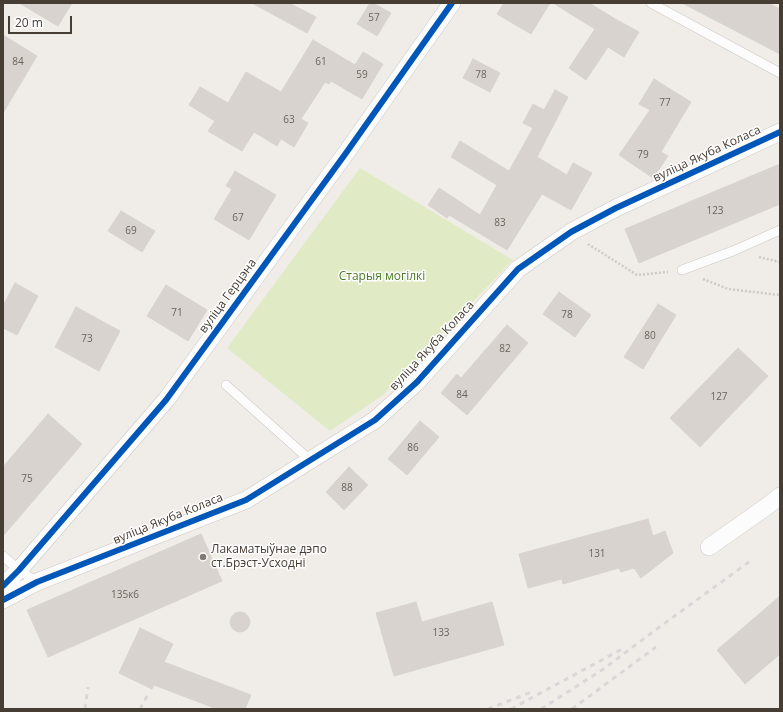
<!DOCTYPE html>
<html>
<head>
<meta charset="utf-8">
<style>
	body { margin:0 }
	#map { position:relative; width:783px; height:712px; overflow:hidden; background:#f0ece8; font-family:"Open Sans",sans-serif }
	canvas { display:block }
	.frame { position:absolute; inset:0; border:4px solid #463d34; pointer-events:none }
	.scale { position:absolute; left:8px; top:16px; width:64px; height:18px; box-sizing:border-box; border:2px solid #463d34; border-top:0; padding-left:5px; font-size:12px; line-height:14px; white-space:nowrap; color:#463d34; -webkit-text-stroke:3px #fff; paint-order:stroke }
</style>
</head>
<body>
<div id="map">
<canvas width="783" height="712"></canvas>
<div class="frame"></div>
<div class="scale">20 m</div>
</div>
<script>
const g = document.querySelector('canvas').getContext('2d');
g.lineJoin = 'round';
function fill(path, color) {
  g.fillStyle = color;
  g.fill(path, 'evenodd');
}
function poly(rows) {
  const path = new Path2D();
  for (const r of rows) {
    if (r.length === 3) {
      path.moveTo(r[0] + r[2], r[1]);
      path.arc(r[0], r[1], r[2], 0, 2 * Math.PI);
      continue;
    }
    path.moveTo(r[0], r[1]);
    for (let i = 2; i < r.length; i += 2) path.lineTo(r[i], r[i + 1]);
  }
  return path;
}
function strokePath(path, color, width, dash) {
  g.strokeStyle = color;
  g.lineWidth = width;
  g.lineCap = dash ? 'butt' : 'round';
  g.setLineDash(dash || []);
  g.stroke(path);
}
function write(font, color, halo, rows, align = 'center') {
  g.font = font + ' "Open Sans",sans-serif';
  g.lineWidth = 3;
  g.setLineDash([]);
  g.textBaseline = 'middle';
  g.strokeStyle = halo;
  g.fillStyle = color;
  for (const [text, x, y, turn = 0] of rows) {
    g.save();
    g.translate(x, y);
    g.rotate((+turn || 0) * Math.PI / 180);
    g.textAlign = isNaN(turn) ? turn : align;
    if (halo) g.strokeText(text, 0, 0);
    g.fillText(text, 0, 0);
    g.restore();
  }
}
const green = poly([
	[360,168,513,260,383,395,330,431,227,348]
]);
const building = poly([
	[19,3,72,3,58,26,19,3],
	[252,3,289,3,316,17,307,33,252,3],
	[370,3,373,3,391,13,377,36,357,24,370,3],
	[504,3,550,3,531,34,497,14,504,3],
	[553,3,589,3,617,20,639,32,624,57,608,47,586,80,569,68,595,29,553,3],
	[682,3,768,3,780,9,780,54,682,3],
	[3,35,37,56,3,113,3,35],
	[313,40,355,65,363,52,383,64,362,99,331,81,329,84,325,82,301,119,308,123,294,147,281,139,277,146,254,132,242,151,208,131,215,121,189,105,200,87,228,103,246,72,281,92,313,40],
	[473,59,500,73,490,92,463,78,473,59],
	[654,79,691,102,661,152,668,156,653,178,619,155,650,110,639,104,654,79],
	[555,90,568,97,537,157,567,175,573,163,592,173,571,210,542,194,507,250,449,215,447,218,428,205,439,188,480,215,497,185,451,157,460,141,509,171,533,128,523,123,533,104,544,110,555,90],
	[780,164,780,204,639,263,625,229,780,164],
	[235,171,276,195,249,240,214,219,232,189,226,186,235,171],
	[121,211,155,231,142,252,108,231,121,211],
	[15,283,38,296,17,335,3,328,3,306,15,283],
	[166,285,207,310,188,341,147,316,166,285],
	[559,292,591,315,575,337,543,314,559,292],
	[658,304,676,315,643,369,624,357,658,304],
	[76,307,120,331,99,371,55,347,76,307],
	[507,325,528,343,467,415,441,393,457,374,461,378,507,325],
	[738,348,768,376,700,447,670,418,738,348],
	[48,414,82,444,3,536,3,467,48,414],
	[420,421,439,437,407,475,388,459,420,421],
	[349,467,368,485,344,510,326,492,349,467],
	[648,519,653,536,665,531,673,553,641,578,634,568,621,572,619,568,563,584,562,579,528,588,519,554,648,519],
	[201,534,222,581,48,657,27,610,201,534],
	[780,596,780,654,745,684,717,650,780,596],
	[416,602,422,622,492,602,504,645,394,676,376,613,416,602],
	[240,622,10],
	[140,628,173,644,164,662,251,695,245,709,217,709,154,685,152,689,119,673,140,628]
]);
const path = poly([
	[588,244,637,275,668,272],
	[759,257,780,262],
	[703,279,728,289,780,295]
]);
const lane = poly([
	[651,3,780,73],
	[682,270,733,251,780,230],
	[226,385,310,460],
	[3,556,19,570,37,582]
]);
const street = poly([
	[709,547,766,507,780,496],
	[3,586,19,570,166,400,346,153,452,3],
	[3,600,37,582,246,500,375,420,417,382,518,269,571,232,616,208,780,132]
]);
const rail = poly([
	[85,709,88,687],
	[140,709,147,696],
	[488,709,534,691],
	[511,709,622,649],
	[541,709,602,670,654,631,749,562],
	[572,709,656,647]
]);
const cycleway = poly([
	[3,586,19,570,166,400,346,153,452,3],
	[3,600,37,582,246,500,375,420,417,382,518,269,571,232,616,208,780,132]
]);
const markers = [
	[203,557,4,"#827a73"]
];
const numberNames = [
	["57",374,18],
	["84",18,62],
	["61",321,62],
	["59",362,75],
	["78",481,75],
	["77",665,103],
	["63",289,120],
	["79",643,155],
	["123",715,211],
	["67",238,218],
	["83",500,223],
	["69",131,231],
	["71",177,313],
	["78",567,315],
	["80",650,336],
	["73",87,339],
	["82",505,349],
	["84",462,395],
	["127",719,397],
	["86",413,448],
	["75",27,479],
	["88",347,488],
	["131",597,554],
	["135к6",125,595],
	["133",441,633]
];
const streetNames = [
	["вуліца Якуба Коласа",707,154,-25],
	["вуліца Герцэна",228,296,-54],
	["вуліца Якуба Коласа",432,346,-47],
	["вуліца Якуба Коласа",168,519,-22]
];
const parkNames = [
	["Старыя могілкі",382,277]
];
const poiNames = [
	["Лакаматыўнае дэпо",211,550],
	["ст.Брэст-Усходні",211,564]
];
fill(green, '#e0ebc6');
fill(building, '#d8d3cf');
strokePath(building, '#d8d3ce', 1);
strokePath(lane, '#ccc8c4', 10);
strokePath(street, '#ccc8c4', 18);
strokePath(path, '#cecac6', 2.5, [2, 2]);
strokePath(lane, '#fdfcfc', 9);
strokePath(street, '#fdfcfc', 17);
strokePath(rail, '#d9d8d8', 3, [5, 5]);
strokePath(cycleway, '#0057b8', 6);
for (const [x, y, r, color] of markers) {
  const dot = new Path2D();
  dot.arc(x, y, r, 0, 2 * Math.PI);
  g.fillStyle = color;
  g.fill(dot);
  strokePath(dot, '#fff', 1.5);
}
write('10px', '#6c645c', null, numberNames);
write('12px', '#463d34', '#fff', streetNames);
write('12px', '#4b7b24', '#fff', parkNames);
write('12px', '#463d34', '#fff', poiNames, 'left');
</script>
</body>
</html>
